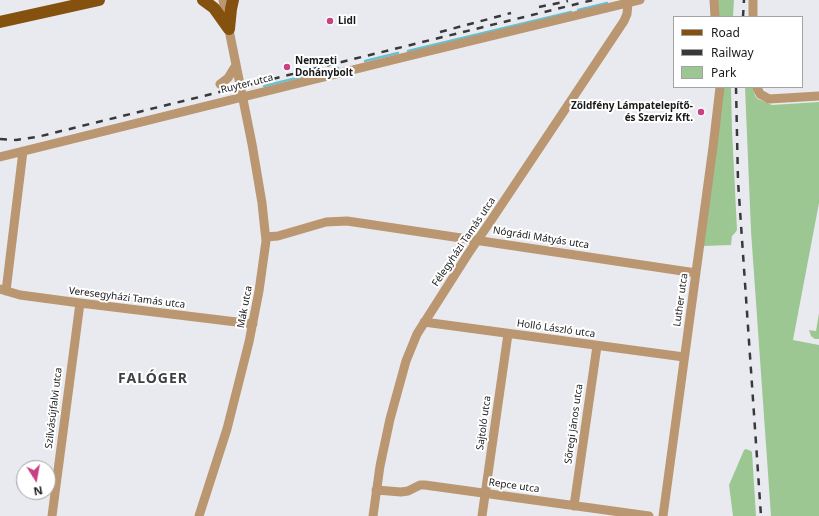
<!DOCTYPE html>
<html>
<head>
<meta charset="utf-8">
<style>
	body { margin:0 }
	#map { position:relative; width:819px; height:516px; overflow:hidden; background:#e9eaf0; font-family:"Noto Sans",sans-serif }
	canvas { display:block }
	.legend { position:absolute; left:673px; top:16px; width:130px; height:72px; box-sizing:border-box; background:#fff; border:1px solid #a3a3a4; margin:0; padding:5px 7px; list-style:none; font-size:12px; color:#1a1a1c }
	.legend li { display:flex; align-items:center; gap:8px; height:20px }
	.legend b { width:20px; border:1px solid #a3a3a4 }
	.north { position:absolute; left:16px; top:460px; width:40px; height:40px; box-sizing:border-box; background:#fff; border:1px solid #a3a3a4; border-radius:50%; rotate:169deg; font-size:11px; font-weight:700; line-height:16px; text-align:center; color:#1a1a1c }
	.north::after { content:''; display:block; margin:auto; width:14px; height:18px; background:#c74183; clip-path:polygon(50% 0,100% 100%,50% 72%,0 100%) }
</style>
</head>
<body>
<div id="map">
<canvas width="819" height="516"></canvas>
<ul class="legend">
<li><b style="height:5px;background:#84510f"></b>Road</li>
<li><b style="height:5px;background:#39393c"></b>Railway</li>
<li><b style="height:11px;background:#9cc793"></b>Park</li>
</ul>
<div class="north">N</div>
</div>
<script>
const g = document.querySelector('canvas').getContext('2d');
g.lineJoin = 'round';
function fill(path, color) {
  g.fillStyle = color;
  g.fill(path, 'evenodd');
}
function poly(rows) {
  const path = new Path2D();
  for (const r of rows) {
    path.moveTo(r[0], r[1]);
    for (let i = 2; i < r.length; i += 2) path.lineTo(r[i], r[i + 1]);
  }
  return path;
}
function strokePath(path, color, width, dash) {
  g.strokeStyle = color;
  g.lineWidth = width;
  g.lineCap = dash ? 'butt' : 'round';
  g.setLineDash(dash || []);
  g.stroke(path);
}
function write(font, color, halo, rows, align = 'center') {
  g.font = font + ' "Noto Sans",sans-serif';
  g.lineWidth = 4;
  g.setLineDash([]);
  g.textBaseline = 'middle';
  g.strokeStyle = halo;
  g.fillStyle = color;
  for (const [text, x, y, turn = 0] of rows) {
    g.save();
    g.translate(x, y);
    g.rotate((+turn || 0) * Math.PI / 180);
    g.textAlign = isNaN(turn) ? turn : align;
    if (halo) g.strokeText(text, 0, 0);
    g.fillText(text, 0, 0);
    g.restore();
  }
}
const green = poly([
	[718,0,734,0,733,17,719,17],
	[723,87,731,87,732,130,737,230,735,233,732,236,731,245,703,246],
	[745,87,754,87,755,96,758,99,772,105,819,102,819,203,793,340,819,345,819,516,771,516,751,231],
	[819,313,819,339,815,339,811,336,809,330,816,331],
	[746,449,751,451,752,452,756,516,733,516,729,485,744,450]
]);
const stream = poly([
	[578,10,607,3],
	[408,51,571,12],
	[365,61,398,53],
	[264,86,338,68]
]);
const street = poly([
	[714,0,715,17],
	[753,0,753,17],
	[220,84,228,78,236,65],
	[757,87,760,94,769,99,819,96],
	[0,157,405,57,640,0],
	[266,237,278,236,326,222,347,221,696,273],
	[0,289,20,295,80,303,253,324],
	[6,291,23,151],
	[424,322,684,357],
	[376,490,401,492,408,491,420,485,425,485,649,516],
	[574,506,597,346],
	[52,516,80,303],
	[199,516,227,429,249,342,259,291,266,241,262,203,252,144,223,0],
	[373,516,380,466,390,419,406,361,417,334,468,254,492,219,624,21,627,14,628,3],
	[482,516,508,334],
	[663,516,713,147,720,87]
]);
const primary = poly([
	[203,0,214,8,229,29],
	[0,22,99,0],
	[229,29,231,9,233,0]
]);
const rail = poly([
	[539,7,568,1],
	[743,17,744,0],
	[440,32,511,13],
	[736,87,738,181,761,516],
	[0,139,16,140,37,137,593,0]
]);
const markers = [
	[330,21,4,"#c74183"],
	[287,67,4,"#c74183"],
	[701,112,4,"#c74183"]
];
const poiNames = [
	["Lidl",338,21],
	["Nemzeti",295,61],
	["Dohánybolt",295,73],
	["Zöldfény Lámpatelepítő-",693,106,"right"],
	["és Szerviz Kft.",693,118,"right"]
];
const streetNames = [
	["Ruyter utca",247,84,-14],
	["Nógrádi Mátyás utca",541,238,9],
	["Félegyházi Tamás utca",464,242,-56],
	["Veresegyházi Tamás utca",127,298,7],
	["Luther utca",681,300,-82],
	["Mák utca",245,307,-79],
	["Holló László utca",556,329,8],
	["Szilvásújfalvi utca",54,408,-83],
	["Sajtoló utca",484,423,-82],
	["Sőregi János utca",574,424,-82],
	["Repce utca",514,486,8]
];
const districtNames = [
	["FALÓGER",153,379]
];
fill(green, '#9cc793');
strokePath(stream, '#68c0d1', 2.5);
strokePath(street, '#ba9671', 9);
strokePath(primary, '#84510f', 12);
strokePath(rail, '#39393c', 2.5, [7, 7]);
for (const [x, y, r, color] of markers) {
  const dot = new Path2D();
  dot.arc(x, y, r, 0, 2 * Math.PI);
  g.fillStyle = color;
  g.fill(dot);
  strokePath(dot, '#fff', 1.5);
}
write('bold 10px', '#1a1a1c', '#fff', poiNames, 'left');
write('10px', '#1a1a1c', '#fff', streetNames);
g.letterSpacing = '1px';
write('bold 14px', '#3e4044', '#fff', districtNames);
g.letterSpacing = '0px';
</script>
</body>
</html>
